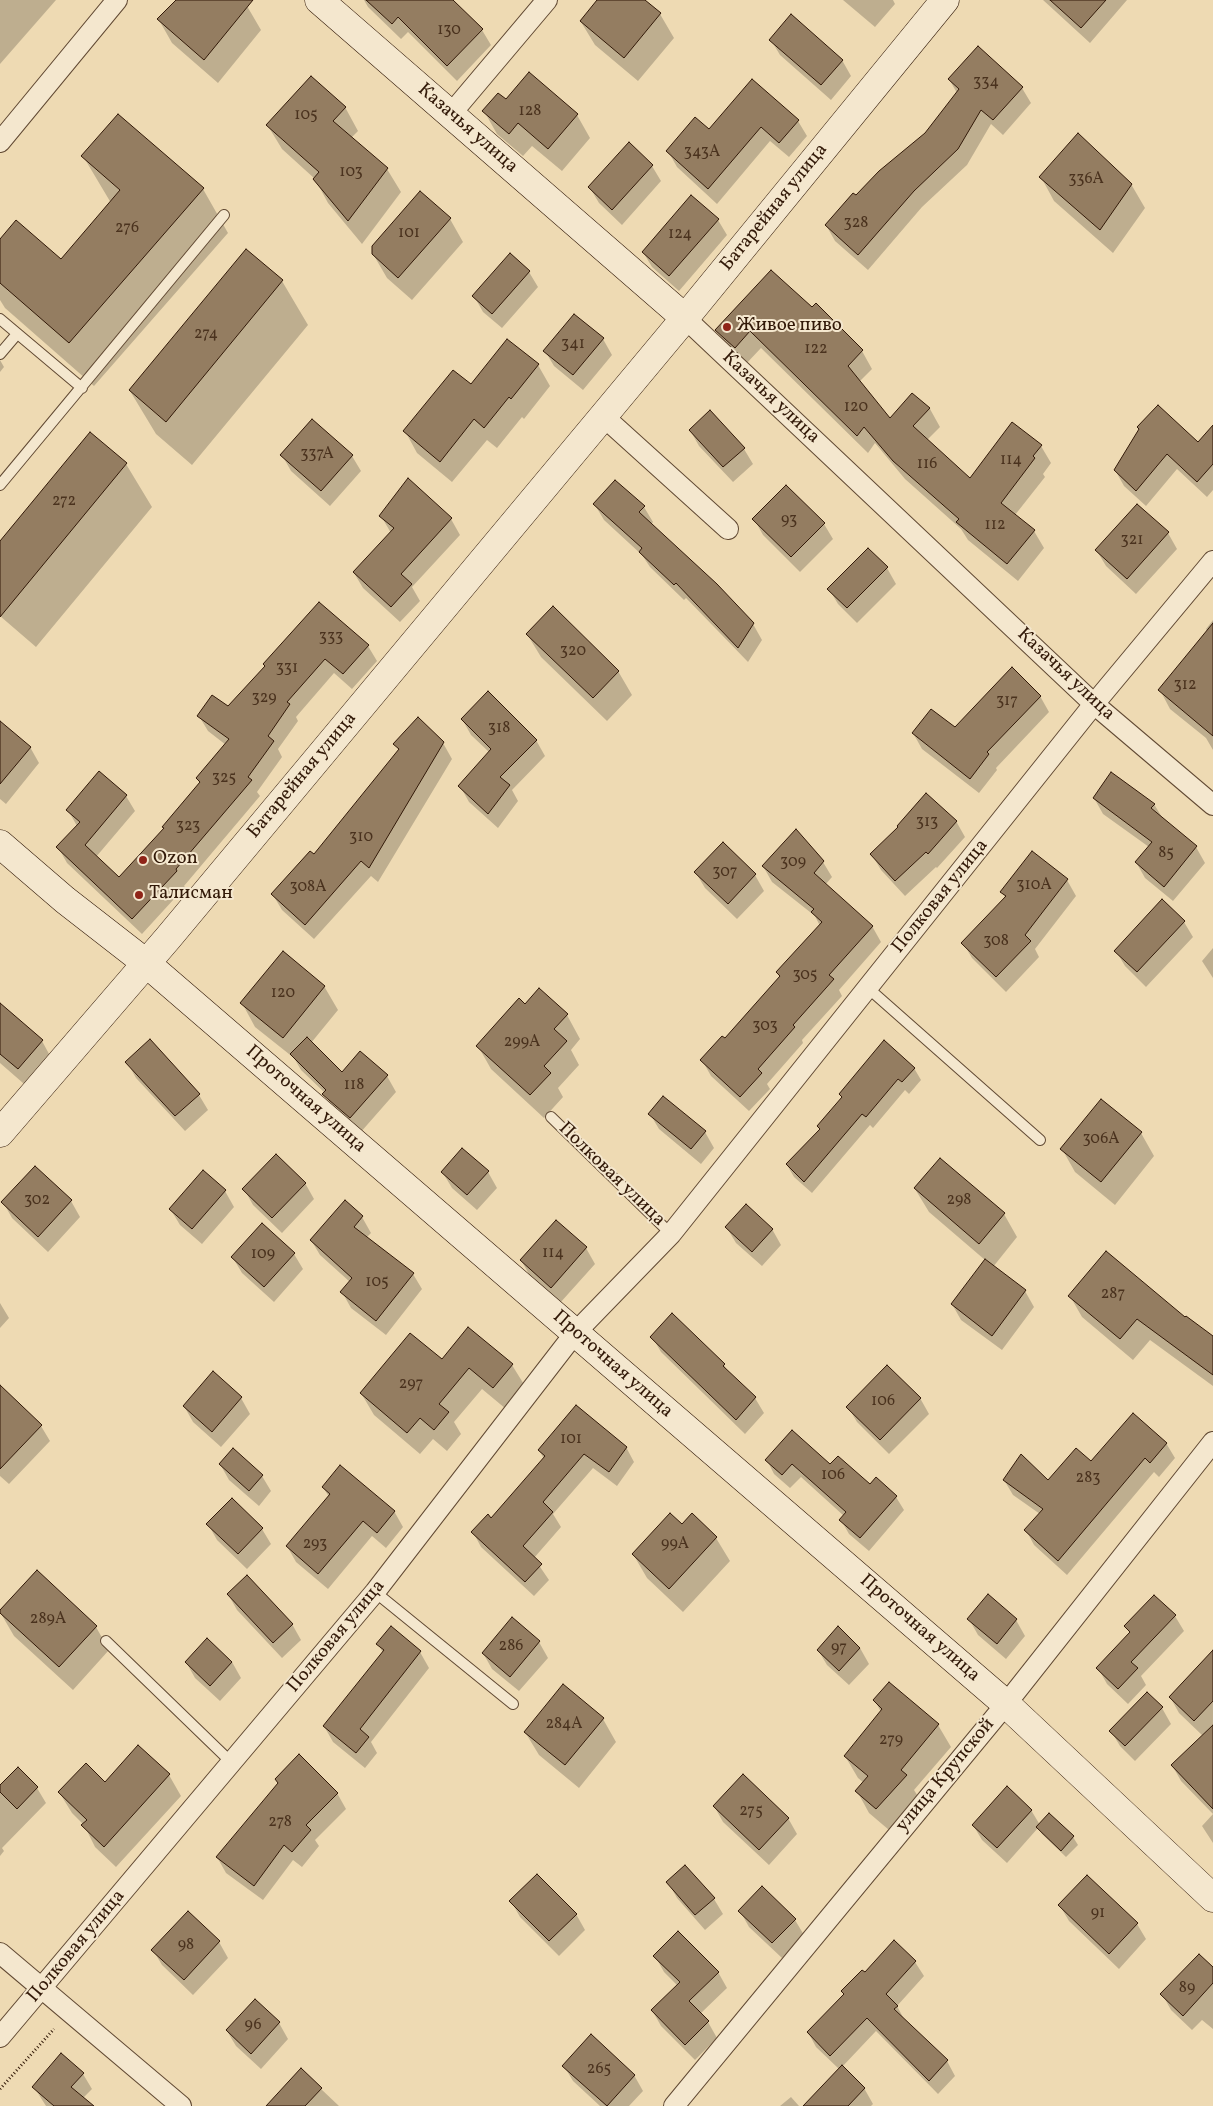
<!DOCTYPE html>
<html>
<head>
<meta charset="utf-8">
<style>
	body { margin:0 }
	canvas { display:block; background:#eedab3 }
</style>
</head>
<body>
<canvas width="1213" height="2106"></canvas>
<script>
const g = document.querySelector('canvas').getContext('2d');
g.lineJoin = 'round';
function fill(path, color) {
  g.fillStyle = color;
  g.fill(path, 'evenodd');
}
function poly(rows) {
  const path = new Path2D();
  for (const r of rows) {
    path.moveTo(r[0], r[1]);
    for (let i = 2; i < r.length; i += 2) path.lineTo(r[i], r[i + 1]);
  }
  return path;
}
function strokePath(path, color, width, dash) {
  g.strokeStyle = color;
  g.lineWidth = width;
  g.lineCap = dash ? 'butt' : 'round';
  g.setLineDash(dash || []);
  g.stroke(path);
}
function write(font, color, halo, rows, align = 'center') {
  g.font = font + ' Vollkorn,serif';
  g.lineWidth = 4;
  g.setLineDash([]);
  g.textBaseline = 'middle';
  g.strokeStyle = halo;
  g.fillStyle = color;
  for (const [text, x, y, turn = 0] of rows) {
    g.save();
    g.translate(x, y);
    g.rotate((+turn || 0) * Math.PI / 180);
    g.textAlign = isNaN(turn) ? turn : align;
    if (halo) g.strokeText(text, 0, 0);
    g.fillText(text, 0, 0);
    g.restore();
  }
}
const shadow = poly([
	[0,0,56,0,0,64],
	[177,0,239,0,247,6,261,30,218,83,172,43,159,20],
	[364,0,452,0,482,30,491,45,457,81,408,32,401,39,368,7],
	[599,0,643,0,660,14,674,38,638,81,595,45,581,22],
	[843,0,893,0,895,4,875,27],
	[1043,0,1127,0,1090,43],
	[771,40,842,60,851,76,831,100,780,55],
	[978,47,1022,88,1031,103,1003,135,991,124,967,165,922,207,868,270,835,241,826,225,926,134,957,93,949,79],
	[506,101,577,115,590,138,562,171,532,146,523,156,497,134,484,111],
	[345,107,358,131,351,138,387,169,401,192,362,244,328,203,315,179,282,149,268,126],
	[798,121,807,136,789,157,770,141,717,204,677,167,668,151,709,131],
	[83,156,203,189,228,233,94,386,5,308,0,300,0,241,61,260,111,203],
	[652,166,661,181,622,225,599,203,590,188],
	[1041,177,1131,184,1145,208,1113,253,1054,201],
	[450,219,463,242,412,300,387,278,373,254],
	[718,220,727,235,679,291,652,267,643,252],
	[246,251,282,281,308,325,192,465,156,434,130,391],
	[529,272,538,287,502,328,483,312,474,296],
	[816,305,862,351,872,369,859,382,890,420,912,395,930,409,940,427,927,440,970,480,1041,446,1051,463,1043,474,1045,477,1015,515,1034,531,1044,548,1018,581,968,540,961,529,905,479,875,443,868,453,761,348,745,365,727,348,717,330,812,309],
	[603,339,612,355,583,390,554,366,545,351],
	[0,360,4,367,0,372],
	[538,365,550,386,524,419,522,417,497,448,487,440,452,482,417,453,405,431,471,386],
	[1213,427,1213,490,1207,497,1177,469,1146,506,1124,486,1115,470,1199,443],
	[690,430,744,449,753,464,733,482,699,446],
	[282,455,352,456,361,471,330,506,291,471],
	[126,464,152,507,36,647,0,616,0,543],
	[408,480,451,519,460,535,412,587,420,601,400,622,363,588,354,573,391,533,381,516],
	[595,505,644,507,653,522,651,525,753,624,762,640,748,662,686,598,684,600,650,567,642,555,604,520],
	[754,519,824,524,833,539,800,572,763,535],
	[1168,533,1177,549,1136,594,1106,566,1097,551],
	[868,549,887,568,896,584,857,623,838,604,829,589],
	[1213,620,1213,750,1206,738,1170,709,1160,690,1208,632,1206,629],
	[527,634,618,671,632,695,607,721,541,657],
	[368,646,377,661,352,689,334,673,296,717,298,721,278,749,282,757,257,792,260,796,184,886,185,887,142,934,67,863,58,847,77,826,68,810,126,796,135,811,96,857,119,879,165,829,200,784,197,778,226,745,208,731,199,716,228,708,266,667],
	[1040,696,1049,712,996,768,997,770,979,793,922,749,913,733,955,729],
	[462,719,536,740,545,756,512,790,518,801,498,828,469,802,460,786,490,753,471,735],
	[0,722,30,747,39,763,6,804,0,799],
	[443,743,452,759,378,882,371,876,314,939,282,910,273,895,314,856,399,751,395,744],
	[1094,798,1154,804,1163,819,1196,847,1205,863,1173,901,1145,878,1136,862,1149,847,1103,814],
	[956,821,965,837,937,868,936,867,905,896,881,870,872,855,900,828],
	[723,844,755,875,764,891,737,919,705,888,696,873],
	[1032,853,1067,880,1076,896,1035,949,1039,957,1006,992,972,958,963,943,1006,899,1002,892],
	[823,862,832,877,825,885,872,926,881,942,839,990,842,996,802,1040,803,1043,767,1084,770,1089,749,1111,711,1076,702,1060,725,1040,780,978,777,972,820,926,815,916,772,882,763,866],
	[1184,922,1193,937,1146,987,1125,966,1116,951],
	[1213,948,1213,978,1202,961],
	[324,986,338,1010,311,1043,342,1073,360,1053,387,1076,396,1092,360,1133,333,1110,325,1093,301,1070,294,1058,255,1027,242,1003],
	[539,990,567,1015,580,1039,571,1050,579,1065,558,1088,563,1097,544,1118,491,1069,478,1046,525,1006],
	[0,1005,42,1041,54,1063,31,1090,0,1063],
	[127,1062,199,1095,208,1110,185,1131,136,1078],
	[914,1068,921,1080,909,1094,905,1090,873,1128,870,1125,812,1193,794,1177,787,1165,820,1130,818,1126,842,1098,840,1094],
	[650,1114,705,1132,714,1148,701,1164,659,1129],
	[1141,1133,1154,1156,1115,1205,1075,1172,1062,1149],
	[35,1168,71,1201,80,1217,48,1252,12,1218,3,1202],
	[488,1172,497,1188,477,1210,452,1188,443,1173],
	[305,1183,314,1199,282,1233,253,1205,244,1189],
	[915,1189,1004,1214,1017,1237,993,1267,1025,1291,1034,1307,1002,1350,961,1320,952,1304,985,1260,929,1212],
	[225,1191,234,1207,202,1244,180,1225,171,1210],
	[345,1202,362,1217,371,1233,366,1238,413,1274,422,1289,386,1335,351,1308,342,1292,350,1282,320,1255,311,1240],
	[262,1225,294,1254,303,1269,274,1302,242,1273,233,1258],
	[727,1228,772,1229,781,1245,762,1266,736,1243],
	[586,1248,595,1264,560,1303,530,1276,521,1260],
	[1070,1296,1185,1319,1213,1337,1213,1386,1150,1340,1133,1360,1082,1317],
	[0,1303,9,1318,0,1328],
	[652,1337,724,1365,728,1372,755,1398,764,1413,745,1434,661,1352],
	[442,1361,512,1365,525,1386,506,1409,482,1389,454,1422,461,1434,447,1451,433,1439,420,1454,374,1415,361,1393],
	[213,1373,241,1398,250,1414,221,1447,193,1422,184,1406],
	[920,1398,929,1414,889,1454,857,1422,848,1407],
	[0,1404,41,1426,50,1441,9,1484,0,1476],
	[1166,1443,1175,1458,1159,1477,1154,1472,1067,1575,1034,1545,1026,1530,1040,1514,1013,1495,1004,1480,1049,1482,1092,1463],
	[626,1447,634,1462,617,1486,593,1468,553,1514,561,1527,534,1558,549,1580,534,1596,481,1547,473,1532,491,1519,544,1459,539,1450],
	[233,1450,262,1476,271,1491,259,1506,229,1480,220,1464],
	[767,1460,830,1466,896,1497,904,1510,869,1551,849,1534,841,1520,844,1516,801,1477,790,1488,774,1474],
	[323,1487,394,1511,403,1527,386,1548,372,1536,328,1589,296,1562,287,1546,329,1497],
	[208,1524,262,1529,271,1544,247,1569,217,1540],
	[682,1526,716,1538,730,1561,683,1612,647,1578,633,1554],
	[228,1594,292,1624,301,1640,282,1658,237,1610],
	[988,1596,1016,1620,1025,1636,1006,1659,978,1635,969,1619],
	[0,1612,96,1627,109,1650,73,1690,14,1636],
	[1175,1616,1184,1631,1141,1676,1146,1685,1128,1704,1107,1684,1098,1668,1130,1634,1126,1626],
	[539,1642,548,1658,519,1691,492,1669,483,1653],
	[378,1644,420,1652,429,1668,371,1742,377,1753,365,1768,333,1742,324,1726,383,1653],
	[860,1648,869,1664,849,1685,827,1665,818,1650],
	[1213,1661,1213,1814,1181,1781,1172,1765,1203,1736,1179,1713,1170,1697],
	[186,1662,232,1662,241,1678,220,1701,195,1678],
	[889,1683,938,1725,951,1747,914,1790,919,1798,889,1830,869,1813,857,1791,864,1783,858,1778,845,1756,881,1712,875,1701],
	[1162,1708,1171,1724,1135,1761,1120,1746,1111,1731],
	[603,1719,616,1742,579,1788,539,1755,525,1732],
	[18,1768,37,1788,46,1803,2,1848,4,1851,0,1856,0,1787],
	[169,1775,181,1796,116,1867,95,1847,84,1825,72,1813,59,1792],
	[337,1793,346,1809,315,1840,319,1846,302,1867,293,1860,263,1900,226,1873,217,1857],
	[714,1806,788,1818,797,1834,769,1865,723,1822],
	[1031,1810,1040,1825,1049,1814,1073,1837,1078,1845,1066,1857,1042,1834,1038,1828,1007,1863,982,1840,973,1825],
	[1213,1814,1213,1843,1202,1826],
	[668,1882,714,1899,723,1914,705,1930,677,1898],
	[511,1901,576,1914,585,1930,559,1956,520,1917],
	[1060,1906,1137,1924,1146,1939,1119,1969,1069,1921],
	[740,1911,795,1920,804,1935,782,1958,749,1927],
	[188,1913,219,1942,228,1958,193,1995,162,1965,153,1950],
	[894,1942,915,1962,924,1976,897,2006,905,2021,947,2061,955,2076,938,2094,876,2031,842,2067,864,2088,873,2104,871,2106,836,2106,839,2069,816,2047,808,2032],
	[655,1956,718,1972,727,1988,700,2014,708,2022,717,2038,695,2060,661,2026,652,2010,678,1986,664,1972],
	[1213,1968,1213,2029,1202,2020,1192,2030,1171,2010,1162,1994],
	[255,2001,279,2023,288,2039,261,2069,236,2046,227,2031],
	[564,2066,634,2075,643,2091,629,2106,600,2106,573,2081],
	[301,2070,339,2106,276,2106],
	[83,2074,92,2089,83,2098,88,2106,46,2106,34,2087],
	[791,2097,799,2106,780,2106]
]);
const building = poly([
	[176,0,253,0,204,60,157,19,176,0],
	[366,0,453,0,483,29,447,66,398,17,392,24,366,0],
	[597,0,645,0,661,13,624,58,580,21,597,0],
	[1050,0,1106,0,1081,28,1050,0],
	[791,14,843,60,821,85,769,40,791,14],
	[978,46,1023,87,993,120,981,110,958,149,914,191,858,255,825,225,853,193,856,195,879,171,925,133,959,89,948,79,978,46],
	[529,72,578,114,548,149,518,123,509,134,482,111,498,93,506,99,529,72],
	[311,76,346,107,333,121,388,168,348,221,313,179,319,172,266,125,311,76],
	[752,79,799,120,779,143,761,127,708,189,666,151,695,117,709,129,752,79],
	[118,114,204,188,69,343,0,283,0,239,16,220,61,259,120,190,81,156,118,114],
	[1078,133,1132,184,1100,230,1039,177,1078,133],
	[629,142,653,165,612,210,588,187,629,142],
	[420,191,451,218,398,278,372,254,372,246,420,191],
	[691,195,719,219,669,276,642,252,691,195],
	[246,249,283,280,166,422,129,390,246,249],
	[510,253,530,271,492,314,472,296,510,253],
	[771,270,812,307,816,303,863,350,848,366,890,418,912,393,930,408,913,426,970,478,1012,422,1042,445,1033,456,1035,458,1001,503,1035,530,1007,564,956,522,959,519,893,461,864,427,857,436,750,331,735,348,715,330,771,270],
	[574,314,604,338,573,375,543,351,574,314],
	[507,339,539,364,511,399,509,397,484,428,474,419,440,462,403,431,453,370,471,384,507,339],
	[1158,405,1198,442,1213,425,1213,464,1197,482,1167,454,1136,491,1114,470,1139,429,1137,427,1158,405],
	[710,410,745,448,723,467,689,430,710,410],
	[312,419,353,455,321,491,280,455,312,419],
	[90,432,127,463,0,617,0,541,90,432],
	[408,478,452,518,401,574,412,584,391,607,353,572,394,528,379,516,408,478],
	[615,480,645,506,639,512,717,584,754,623,738,648,676,583,674,585,639,552,642,548,593,504,615,480],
	[786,485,825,523,791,557,752,519,786,485],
	[1137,504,1169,532,1127,579,1095,550,1137,504],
	[868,548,888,567,847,608,827,589,868,548],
	[319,602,369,645,343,674,325,659,287,702,290,704,268,736,274,741,248,777,252,780,176,869,177,871,132,919,56,847,80,822,66,810,99,771,127,795,85,845,119,877,164,828,162,827,200,782,196,778,229,739,197,716,212,695,228,706,265,666,263,664,319,602],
	[553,606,619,671,593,698,526,634,553,606],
	[1213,623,1213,736,1158,690,1213,623],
	[1012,667,1041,696,987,752,989,754,970,779,912,733,931,709,955,727,1012,667],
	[488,691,537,740,500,777,510,785,488,814,458,786,491,749,461,719,488,691],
	[418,717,444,742,369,868,361,861,305,925,271,894,310,851,314,854,399,749,393,744,418,717],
	[0,721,31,747,0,784,0,721],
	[1111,772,1155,804,1151,808,1197,846,1164,887,1135,862,1152,842,1093,798,1111,772],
	[926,793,957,821,928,854,926,852,895,881,870,854,898,827,897,826,926,793],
	[796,829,824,861,814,873,873,926,829,975,834,979,793,1025,795,1027,758,1069,762,1073,740,1097,700,1060,722,1036,725,1038,780,976,776,972,822,922,811,912,814,909,762,866,796,829],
	[723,842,756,874,728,904,694,872,723,842],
	[1032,851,1068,879,1025,935,1031,941,996,977,961,943,1006,896,1000,892,1032,851],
	[1162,899,1185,921,1137,972,1114,951,1162,899],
	[283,951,325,986,283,1038,240,1003,283,951],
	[539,988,568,1014,554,1029,567,1041,544,1066,551,1073,530,1095,476,1046,519,998,525,1004,539,988],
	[0,1003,43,1040,18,1069,0,1054,0,1003],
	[307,1037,342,1072,360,1051,388,1075,350,1118,322,1094,326,1090,290,1054,307,1037],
	[150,1039,200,1094,175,1116,125,1062,150,1039],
	[884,1040,915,1068,902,1082,898,1079,866,1117,862,1114,804,1182,786,1164,820,1129,817,1126,842,1097,839,1094,884,1040],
	[663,1096,706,1131,691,1149,648,1114,663,1096],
	[1101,1099,1142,1132,1101,1182,1060,1149,1101,1099],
	[462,1148,489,1171,467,1195,441,1172,462,1148],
	[276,1154,306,1183,272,1218,242,1189,276,1154],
	[940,1158,1005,1213,979,1244,914,1188,940,1158],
	[35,1166,72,1200,38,1237,1,1202,35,1166],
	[203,1170,226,1190,192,1229,169,1209,203,1170],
	[345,1200,363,1216,354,1227,414,1273,376,1321,340,1292,352,1278,310,1240,345,1200],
	[746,1204,773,1229,752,1252,725,1227,746,1204],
	[556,1220,587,1247,551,1288,520,1260,556,1220],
	[262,1223,295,1253,264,1287,231,1257,262,1223],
	[1106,1251,1185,1317,1186,1316,1213,1336,1213,1375,1137,1319,1120,1339,1068,1296,1106,1251],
	[985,1259,1026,1290,992,1336,951,1304,985,1259],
	[672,1313,725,1364,723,1366,756,1397,736,1420,650,1337,672,1313],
	[468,1327,513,1364,493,1388,469,1368,439,1404,449,1412,434,1430,420,1418,407,1433,360,1393,410,1333,442,1359,468,1327],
	[887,1365,921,1398,880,1440,846,1407,887,1365],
	[213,1371,242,1397,212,1432,183,1406,213,1371],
	[0,1385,42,1425,0,1469,0,1385],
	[576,1405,627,1447,609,1472,584,1454,543,1502,553,1512,523,1546,542,1564,525,1582,471,1532,488,1514,491,1518,545,1456,538,1450,576,1405],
	[1133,1413,1167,1443,1150,1463,1145,1458,1058,1561,1024,1530,1043,1509,1003,1480,1021,1454,1048,1480,1076,1448,1091,1461,1133,1413],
	[792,1430,830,1464,838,1456,870,1484,876,1477,897,1496,860,1538,839,1520,846,1512,792,1464,782,1475,765,1460,792,1430],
	[233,1448,263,1475,249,1491,219,1464,233,1448],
	[340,1465,395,1511,377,1533,363,1521,318,1574,286,1546,330,1494,322,1487,340,1465],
	[232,1498,263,1528,238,1554,206,1524,232,1498],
	[670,1513,682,1524,692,1513,717,1537,669,1589,632,1554,670,1513],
	[37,1570,97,1626,59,1667,0,1613,0,1610,37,1570],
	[247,1575,293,1624,273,1643,227,1594,247,1575],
	[988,1594,1017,1619,997,1644,967,1619,988,1594],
	[1154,1595,1176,1615,1131,1662,1138,1668,1118,1689,1096,1668,1130,1632,1124,1626,1154,1595],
	[512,1617,540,1641,510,1677,482,1653,512,1617],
	[391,1626,421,1651,360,1729,369,1737,356,1753,323,1726,384,1650,376,1644,391,1626],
	[838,1626,860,1648,839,1671,817,1650,838,1626],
	[207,1638,232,1662,210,1686,185,1662,207,1638],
	[1213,1650,1213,1701,1194,1721,1169,1697,1213,1650],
	[889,1682,939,1724,901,1770,907,1775,876,1809,855,1791,868,1776,844,1756,882,1709,873,1700,889,1682],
	[563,1684,604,1718,565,1765,524,1732,563,1684],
	[1147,1692,1163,1707,1125,1746,1109,1731,1147,1692],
	[1213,1725,1213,1809,1171,1765,1213,1725],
	[138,1745,170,1774,104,1847,81,1825,87,1820,58,1792,86,1763,105,1782,138,1745],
	[299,1754,338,1793,306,1825,311,1830,292,1852,284,1845,254,1886,216,1857,278,1783,275,1779,299,1754],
	[18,1767,38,1787,17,1809,0,1792,0,1785,18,1767],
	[743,1774,789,1818,759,1850,713,1806,743,1774],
	[1007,1786,1032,1810,997,1848,972,1825,1007,1786],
	[1049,1813,1074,1836,1061,1851,1036,1827,1049,1813],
	[685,1865,715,1898,695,1915,666,1882,685,1865],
	[537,1874,577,1914,549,1941,509,1901,537,1874],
	[1087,1875,1138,1923,1109,1954,1058,1905,1087,1875],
	[762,1886,796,1919,772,1943,738,1911,762,1886],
	[188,1911,220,1941,184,1980,151,1950,188,1911],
	[678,1931,719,1972,689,2001,709,2021,685,2045,651,2010,680,1982,653,1956,678,1931],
	[894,1940,916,1961,886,1994,898,2006,894,2009,948,2060,929,2081,867,2018,830,2056,807,2032,844,1994,841,1991,862,1970,865,1972,894,1940],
	[1199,1954,1213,1967,1213,1983,1183,2016,1160,1994,1199,1954],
	[255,1999,280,2022,251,2054,226,2030,255,1999],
	[591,2034,635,2075,607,2106,562,2066,591,2034],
	[61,2053,84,2073,71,2087,94,2106,54,2106,32,2087,61,2053],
	[842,2065,865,2088,848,2106,803,2106,842,2065],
	[301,2068,322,2088,305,2106,266,2106,301,2068]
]);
const path = poly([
	[0,2089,54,2029]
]);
const lane = poly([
	[0,319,82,388],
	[0,354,17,334],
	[0,485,224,215],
	[868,988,1040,1140],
	[551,1117,671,1234],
	[375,1592,513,1704],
	[106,1641,232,1763]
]);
const street = poly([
	[450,115,547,0],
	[0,142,117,0],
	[685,318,1094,704,1213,805],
	[603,416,728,529],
	[0,1953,181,2106],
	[0,2037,375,1592,575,1333,671,1234,1094,704,1213,561],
	[674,2106,1006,1704,1213,1442]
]);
const secondary = poly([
	[319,0,685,318],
	[0,844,65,900,146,963,1006,1704,1213,1898],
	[0,1133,168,938,685,318,945,0]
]);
const markers = [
	[727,327,5,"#8f2418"],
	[143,860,5,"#8f2418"],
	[139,895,5,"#8f2418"]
];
const numberNames = [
	["130",449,31],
	["334",986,83],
	["128",530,112],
	["105",306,116],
	["343А",702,153],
	["103",351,173],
	["336А",1086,180],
	["328",856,224],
	["276",127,229],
	["101",409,234],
	["124",680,235],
	["274",206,335],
	["341",573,345],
	["122",816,350],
	["120",856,408],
	["337А",317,455],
	["114",1011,461],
	["116",927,465],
	["272",64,502],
	["93",789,521],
	["112",995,526],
	["321",1132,541],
	["333",331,638],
	["320",573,652],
	["331",287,669],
	["312",1185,686],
	["329",264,699],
	["317",1007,702],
	["318",499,729],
	["325",224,779],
	["313",927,823],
	["323",188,827],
	["310",361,838],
	["85",1166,854],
	["309",793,863],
	["307",725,873],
	["310А",1034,886],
	["308А",308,888],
	["308",996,942],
	["305",805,976],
	["120",283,994],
	["303",765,1027],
	["299А",522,1043],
	["118",354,1086],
	["306А",1101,1140],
	["302",37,1201],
	["298",959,1201],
	["114",553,1254],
	["109",263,1255],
	["105",377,1283],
	["287",1113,1295],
	["297",411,1385],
	["106",883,1402],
	["101",571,1440],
	["106",833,1476],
	["283",1088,1479],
	["293",315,1545],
	["99А",675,1545],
	["289А",48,1620],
	["286",511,1647],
	["97",839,1649],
	["284А",564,1725],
	["279",891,1741],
	["275",751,1812],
	["278",280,1823],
	["91",1098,1914],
	["98",186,1946],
	["89",1187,1989],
	["96",253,2026],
	["265",599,2070]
];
const streetNames = [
	["Казачья улица",467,129,41],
	["Батарейная улица",775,208,-51],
	["Казачья улица",770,398,43],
	["Казачья улица",1065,675,43],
	["Батарейная улица",303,776,-50],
	["Полковая улица",941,897,-51],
	["Проточная улица",305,1100,41],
	["Полковая улица",611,1175,44],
	["Проточная улица",612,1365,41],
	["Проточная улица",919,1629,41],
	["Полковая улица",337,1637,-50],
	["улица Крупской",946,1776,-50],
	["Полковая улица",77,1947,-50]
];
const poiNames = [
	["Живое пиво",737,327],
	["Ozon",153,860],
	["Талисман",149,895]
];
fill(shadow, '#0003');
fill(building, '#947d61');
strokePath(building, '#321908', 1);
strokePath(lane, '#614933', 12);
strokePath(street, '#614933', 22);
strokePath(secondary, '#321908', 29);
strokePath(path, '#321908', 3, [1, 2.5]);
strokePath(lane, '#f4e7ce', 10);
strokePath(street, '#f4e7ce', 20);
strokePath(secondary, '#f4e7ce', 28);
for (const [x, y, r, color] of markers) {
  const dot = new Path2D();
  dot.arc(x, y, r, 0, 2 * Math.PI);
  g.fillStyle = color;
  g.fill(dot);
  strokePath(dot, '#f4e7ce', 2);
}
write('16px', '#4a321e', null, numberNames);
write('19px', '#321908', '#f4e7ce', streetNames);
write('19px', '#321908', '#f4e7ce', poiNames, 'left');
</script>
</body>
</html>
